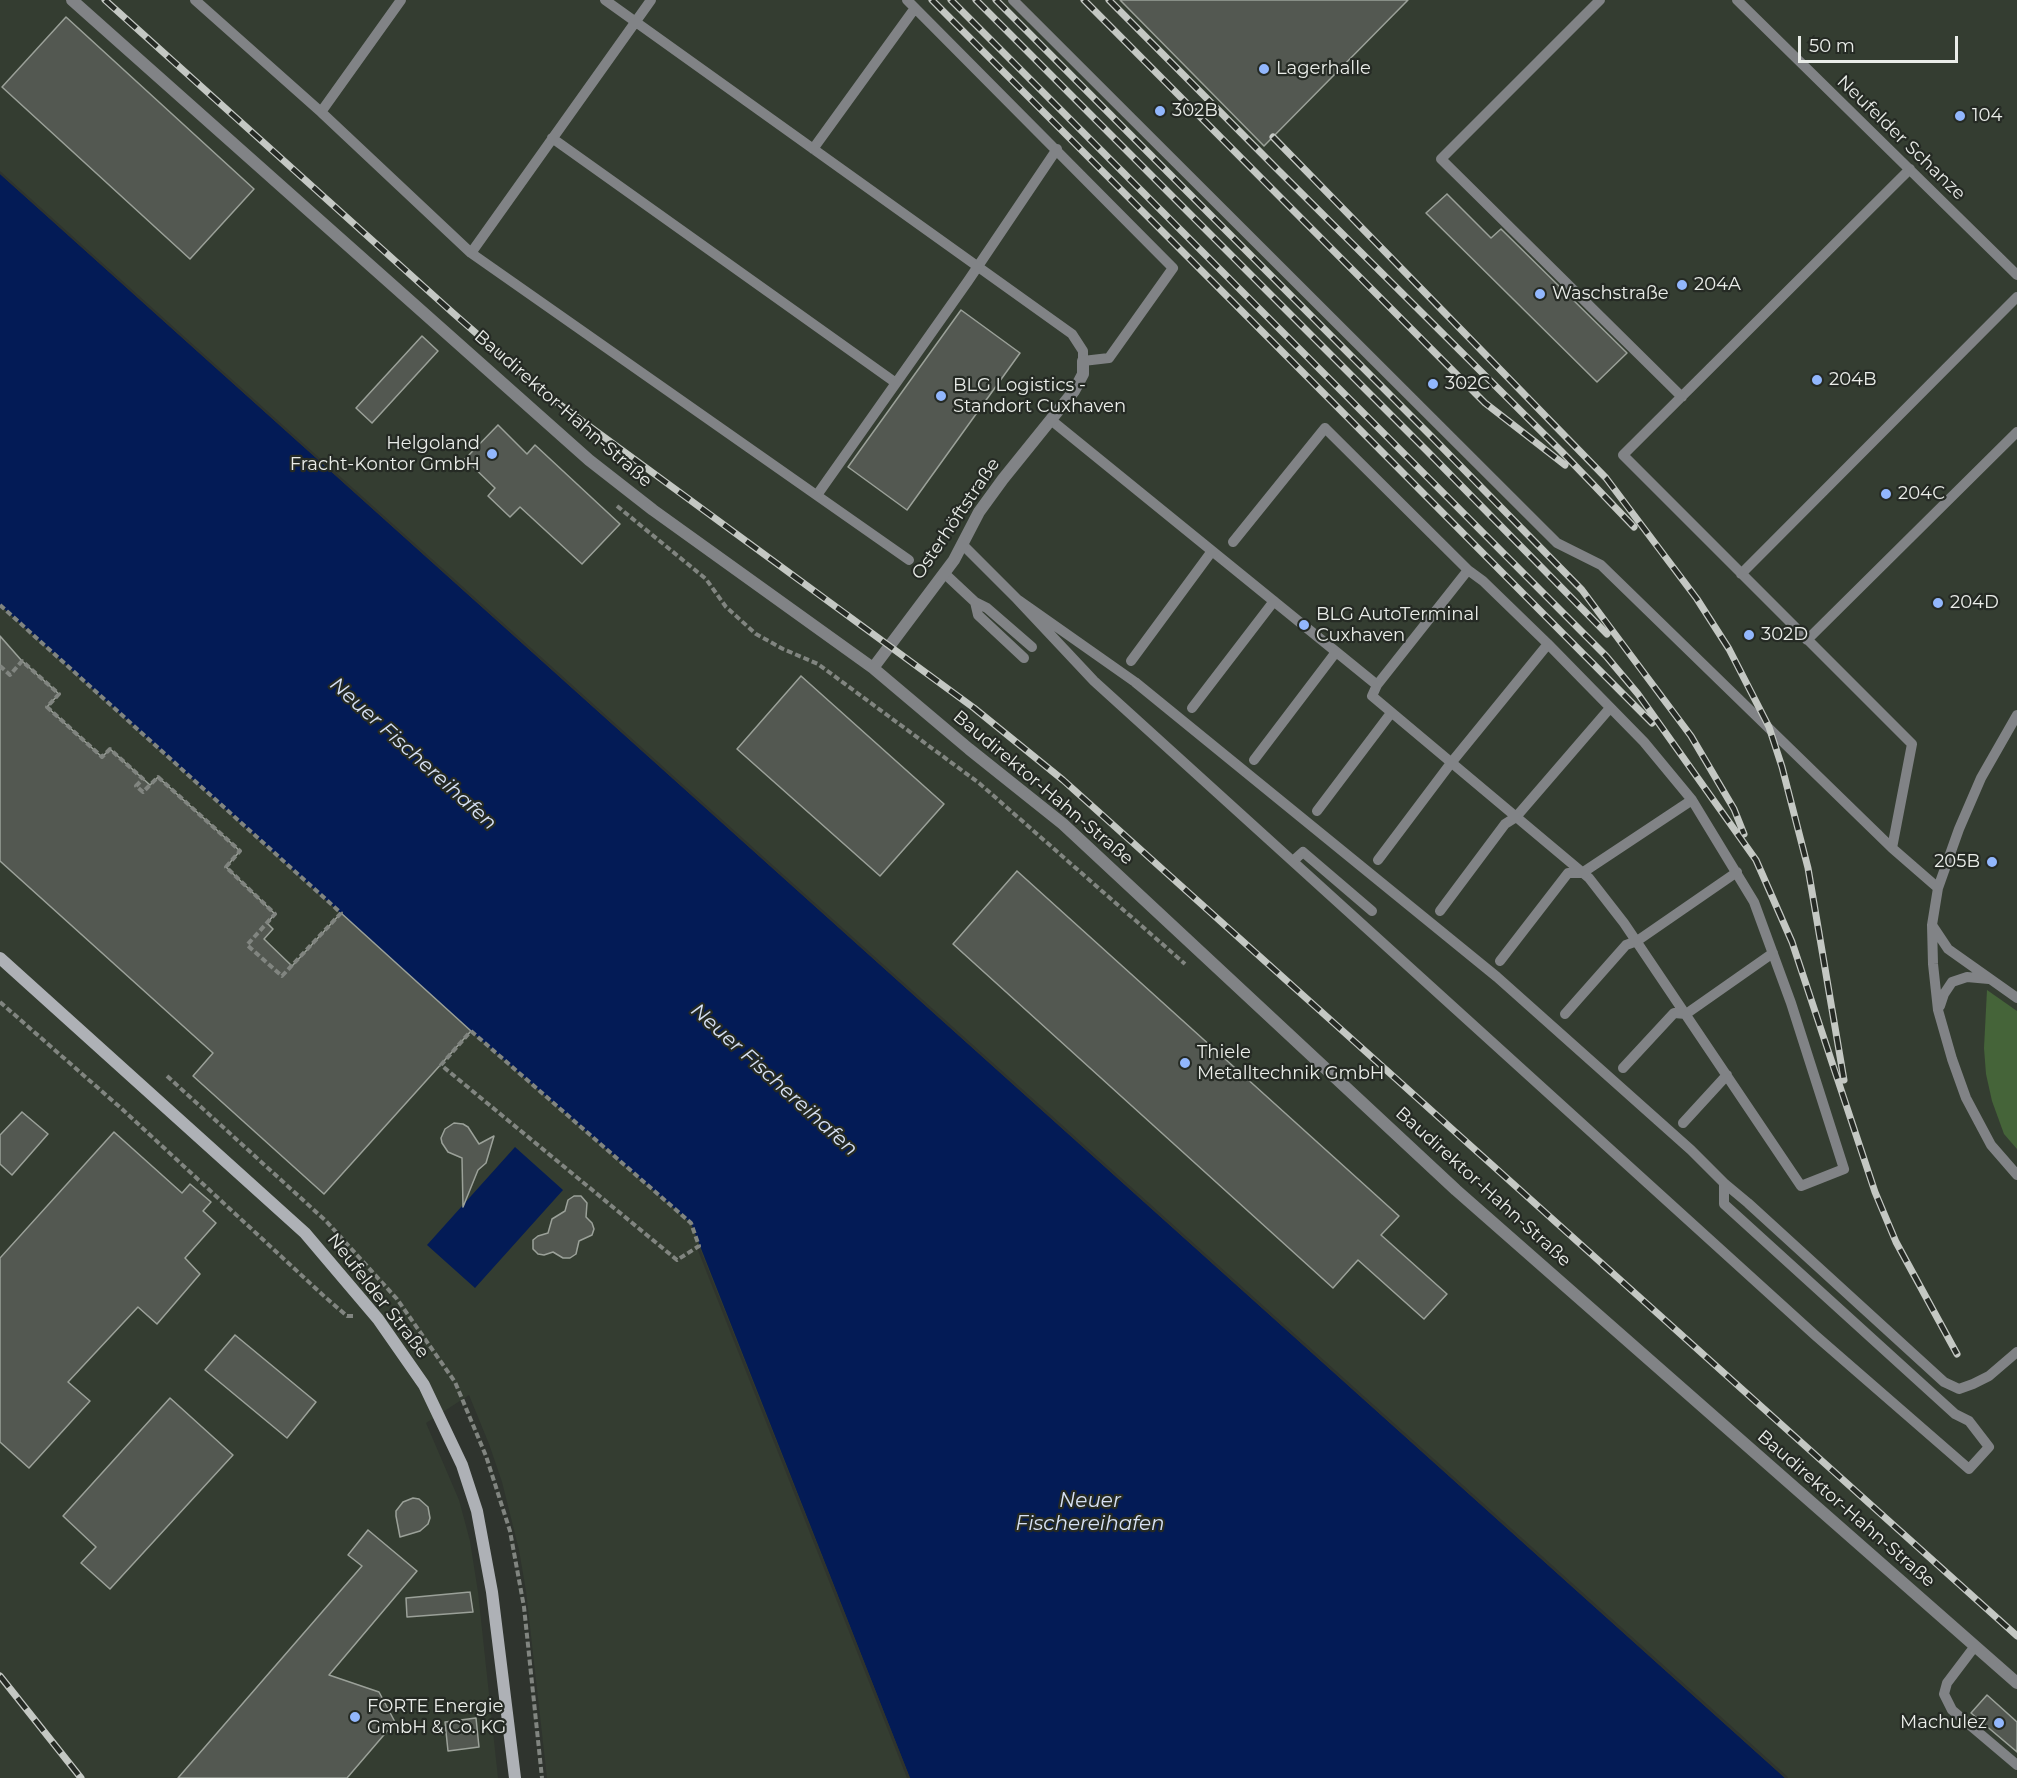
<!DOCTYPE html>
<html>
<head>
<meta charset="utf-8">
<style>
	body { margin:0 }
	#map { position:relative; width:2017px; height:1778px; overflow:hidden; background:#2f342e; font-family:Montserrat,sans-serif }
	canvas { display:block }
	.scale { position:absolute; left:1798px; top:36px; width:160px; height:27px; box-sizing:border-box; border:3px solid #eaede9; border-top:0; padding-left:8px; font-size:18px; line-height:21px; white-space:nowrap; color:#eaede9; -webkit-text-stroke:4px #252a24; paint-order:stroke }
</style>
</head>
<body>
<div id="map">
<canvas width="2017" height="1778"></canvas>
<div class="scale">50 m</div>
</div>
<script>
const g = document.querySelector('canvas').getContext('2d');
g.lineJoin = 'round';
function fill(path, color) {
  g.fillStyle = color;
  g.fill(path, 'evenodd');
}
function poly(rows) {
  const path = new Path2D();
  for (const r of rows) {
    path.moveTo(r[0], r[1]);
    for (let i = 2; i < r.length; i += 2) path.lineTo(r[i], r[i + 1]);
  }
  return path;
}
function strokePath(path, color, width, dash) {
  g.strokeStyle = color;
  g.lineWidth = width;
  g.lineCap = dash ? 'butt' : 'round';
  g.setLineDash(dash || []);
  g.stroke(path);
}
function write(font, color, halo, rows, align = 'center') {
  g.font = font + ' Montserrat,sans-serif';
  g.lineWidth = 4.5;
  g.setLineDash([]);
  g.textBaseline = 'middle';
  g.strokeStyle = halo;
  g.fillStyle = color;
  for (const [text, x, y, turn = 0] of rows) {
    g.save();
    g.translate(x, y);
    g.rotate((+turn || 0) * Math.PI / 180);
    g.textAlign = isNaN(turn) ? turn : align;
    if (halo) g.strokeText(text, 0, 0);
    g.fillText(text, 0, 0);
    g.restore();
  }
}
const built = poly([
	[0,0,2017,0,2017,1778,1785,1778,0,174],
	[0,605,471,1031,691,1223,910,1778,547,1778,526,1591,519,1550,502,1482,489,1444,469,1395,426,1423,459,1500,470,1541,478,1592,498,1778,0,1778]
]);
const green = poly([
	[1987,990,2017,1011,2017,1149,2004,1134,1992,1101,1986,1074,1984,1048]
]);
const water = poly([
	[0,174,1785,1778,910,1778,691,1223,471,1031,0,605],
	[515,1147,563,1190,475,1288,427,1245]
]);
const pier = poly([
	[0,171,1787,1776,1788,1778,1785,1778,0,174],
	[699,1246,910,1778,907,1778,697,1248]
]);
const building = poly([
	[1120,0,1408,0,1264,146,1120,0],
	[66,17,254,189,190,259,2,87,66,17],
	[1447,194,1491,238,1501,229,1627,353,1597,382,1426,213,1447,194],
	[961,310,1020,353,907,510,848,467,961,310],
	[422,336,438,351,372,423,356,408,422,336],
	[498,425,527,454,535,445,620,524,582,564,520,507,510,517,488,496,495,488,465,459,498,425],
	[0,636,22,661,59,694,47,707,102,757,110,749,150,785,158,777,240,851,226,867,275,914,267,923,273,929,264,939,292,966,341,913,471,1031,324,1194,193,1076,213,1053,0,861,0,636],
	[801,676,944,804,880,876,737,749,801,676],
	[1017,871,1399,1216,1381,1235,1447,1294,1424,1319,1358,1260,1333,1288,953,944,1017,871],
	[22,1112,48,1134,12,1175,0,1164,0,1135,22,1112],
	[454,1123,463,1124,468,1127,479,1144,494,1136,486,1163,478,1170,463,1207,462,1158,448,1152,442,1143,441,1138,445,1129,454,1123],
	[114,1132,182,1193,190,1184,211,1202,203,1211,216,1223,185,1258,200,1274,157,1324,138,1307,68,1382,90,1401,29,1468,0,1442,0,1258,114,1132],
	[574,1196,581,1196,587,1203,586,1217,592,1223,594,1229,592,1235,579,1241,576,1254,570,1258,563,1258,553,1252,544,1255,538,1254,533,1249,533,1240,538,1236,548,1233,552,1219,565,1211,568,1200,574,1196],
	[235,1335,316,1402,287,1438,205,1370,235,1335],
	[170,1398,233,1455,110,1589,81,1563,96,1547,63,1516,170,1398],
	[413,1498,419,1499,428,1507,430,1518,428,1524,420,1531,400,1537,396,1516,396,1511,403,1502,413,1498],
	[368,1530,417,1571,329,1675,379,1692,395,1722,347,1778,178,1778,362,1566,348,1555,368,1530],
	[470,1592,473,1612,407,1617,406,1598,470,1592],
	[1987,1695,2017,1722,2017,1752,1971,1713,1987,1695],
	[476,1718,479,1747,448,1751,445,1722,476,1718]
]);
const path = poly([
	[617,506,706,579,726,607,756,634,783,649,818,664,979,783,1185,964],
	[0,605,341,913,282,976,247,945,275,914,226,867,240,851,158,777,143,792,136,786,143,779,110,749,102,757,47,707,59,694,22,661,10,675,0,666],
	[0,1002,122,1109,325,1297,347,1316,355,1316],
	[471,1031,691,1223,699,1246,677,1260,441,1065,471,1031],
	[167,1076,326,1221,397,1299,455,1382,486,1456,510,1531,524,1607,542,1778]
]);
const lane = poly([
	[195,0,321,112,471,253,909,560],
	[605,0,1072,334,1083,351,1083,361,1109,358,1173,268,907,0],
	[1013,0,1557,543,1601,565,1892,848,1938,888],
	[1600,0,1441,159,1682,397],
	[1737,0,2017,275],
	[321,112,401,0],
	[552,138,896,383],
	[813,149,915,8],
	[471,253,651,0],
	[1051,420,1377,685,1468,570],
	[817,495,968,281,1057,149],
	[1233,542,1325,428,1468,570,1483,581,1548,644,1644,742,1692,800,1754,902,1791,1003,1844,1169,1801,1186,1624,923,1589,878,1372,696,1377,685],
	[962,544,1017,599,1094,681,1816,1336,1969,1469,1989,1447,1969,1421,1955,1414,1724,1204,1724,1183,1691,1150,1497,977,1135,682,1017,599],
	[944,573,975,602,987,608,1032,647],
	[1741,574,2017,297],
	[975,602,978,615,1024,658],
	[1807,640,2017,432],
	[1131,661,1212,551],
	[1192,708,1274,601],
	[2017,715,1981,778,1959,829,1938,888,1932,925,1933,964,1938,1010,1952,1059,1966,1098,1991,1145,2017,1175],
	[1254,760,1336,652],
	[1317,811,1391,713],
	[1892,848,1912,744,1623,455,1910,169],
	[1378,860,1451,763,1548,644],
	[1293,861,1303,852,1372,911],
	[1440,911,1505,824,1516,817,1610,708],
	[1932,925,1948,949,2017,998],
	[1500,961,1568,873,1582,873,1692,800],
	[1940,1006,1944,994,1952,982,1967,977,1989,979],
	[1565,1014,1626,945,1637,941,1737,872],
	[1623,1068,1674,1013,1686,1014,1773,953],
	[1683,1123,1727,1075],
	[1724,1183,1748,1203,1944,1382,1959,1389,1973,1384,1989,1376,2017,1352],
	[1975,1646,1947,1683,1944,1694,1952,1710,2017,1765]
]);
const street = poly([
	[72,0,589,460,653,510,873,668,969,749,1063,824,1456,1190,2017,1683],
	[873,668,954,560,979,512,1003,479,1074,391,1083,374,1083,361]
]);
const secondary = poly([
	[0,958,305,1233,378,1319,424,1385,462,1465,477,1511,492,1592,515,1778]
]);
const rail = poly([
	[105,0,453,313,548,396,974,708,1063,780,2017,1636],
	[932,0,1652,723],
	[951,0,1606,656,1638,694,1756,860,1792,942,1875,1192,1896,1242,1957,1354],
	[976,0,1427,451,1607,634],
	[996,0,1431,436,1582,590,1691,736,1734,809,1744,834],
	[1084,0,1485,403,1565,465],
	[1109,0,1277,169,1561,451,1634,527],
	[1273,137,1606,478,1697,599,1729,649,1769,727,1782,767,1808,868,1844,1080],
	[0,1676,81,1778]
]);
const markers = [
	[1264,69,6,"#92b7fd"],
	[1160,111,6,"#92b7fd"],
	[1960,116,6,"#92b7fd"],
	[1682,285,6,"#92b7fd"],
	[1540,294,6,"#92b7fd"],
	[1817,380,6,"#92b7fd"],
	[1433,384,6,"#92b7fd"],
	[941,396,6,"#92b7fd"],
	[492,454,6,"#92b7fd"],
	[1886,494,6,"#92b7fd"],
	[1938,603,6,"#92b7fd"],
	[1304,625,6,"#92b7fd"],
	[1749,635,6,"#92b7fd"],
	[1992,862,6,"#92b7fd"],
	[1185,1063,6,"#92b7fd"],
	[355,1717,6,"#92b7fd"],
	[1999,1723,6,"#92b7fd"]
];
const poiNames = [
	["Lagerhalle",1276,69],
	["302B",1172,111],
	["104",1972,116],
	["204A",1694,285],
	["Waschstraße",1552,294],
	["204B",1829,380],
	["302C",1445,384],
	["BLG Logistics -",953,386],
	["Standort Cuxhaven",953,407],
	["Helgoland",480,444,"right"],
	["Fracht-Kontor GmbH",480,465,"right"],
	["204C",1898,494],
	["204D",1950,603],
	["BLG AutoTerminal",1316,615],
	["Cuxhaven",1316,636],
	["302D",1761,635],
	["205B",1980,862,"right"],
	["Thiele",1197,1053],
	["Metalltechnik GmbH",1197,1074],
	["FORTE Energie",367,1707],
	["GmbH & Co. KG",367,1728],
	["Machulez",1987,1723,"right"]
];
const streetNames = [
	["Neufelder Schanze",1901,138,44],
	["Baudirektor-Hahn-Straße",563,409,41],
	["Osterhöftstraße",956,519,-56],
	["Baudirektor-Hahn-Straße",1043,788,40],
	["Baudirektor-Hahn-Straße",1483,1187,42],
	["Neufelder Straße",378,1296,52],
	["Baudirektor-Hahn-Straße",1846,1509,41]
];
const waterNames = [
	["Neuer Fischereihafen",413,754,42],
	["Neuer Fischereihafen",774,1080,42],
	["Neuer",1090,1501],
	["Fischereihafen",1090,1524]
];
fill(built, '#343d31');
fill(green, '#456439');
fill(water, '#031b56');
fill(pier, '#2f342e');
fill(building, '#535851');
strokePath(building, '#9ba199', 1.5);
strokePath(path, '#818580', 4, [6, 3]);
strokePath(lane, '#818386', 10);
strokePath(street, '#818386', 12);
strokePath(secondary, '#aeb1b6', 12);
strokePath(rail, '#c4c8c3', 7);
strokePath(rail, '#252a24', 4.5, [14]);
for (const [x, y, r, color] of markers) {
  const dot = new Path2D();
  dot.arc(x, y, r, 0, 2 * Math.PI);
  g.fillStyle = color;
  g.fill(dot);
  strokePath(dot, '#252a24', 2);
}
write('18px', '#eaede9', '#252a24', poiNames, 'left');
write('18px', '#eaede9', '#252a24', streetNames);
write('italic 20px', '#d7e1f4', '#252a24', waterNames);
</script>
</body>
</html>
